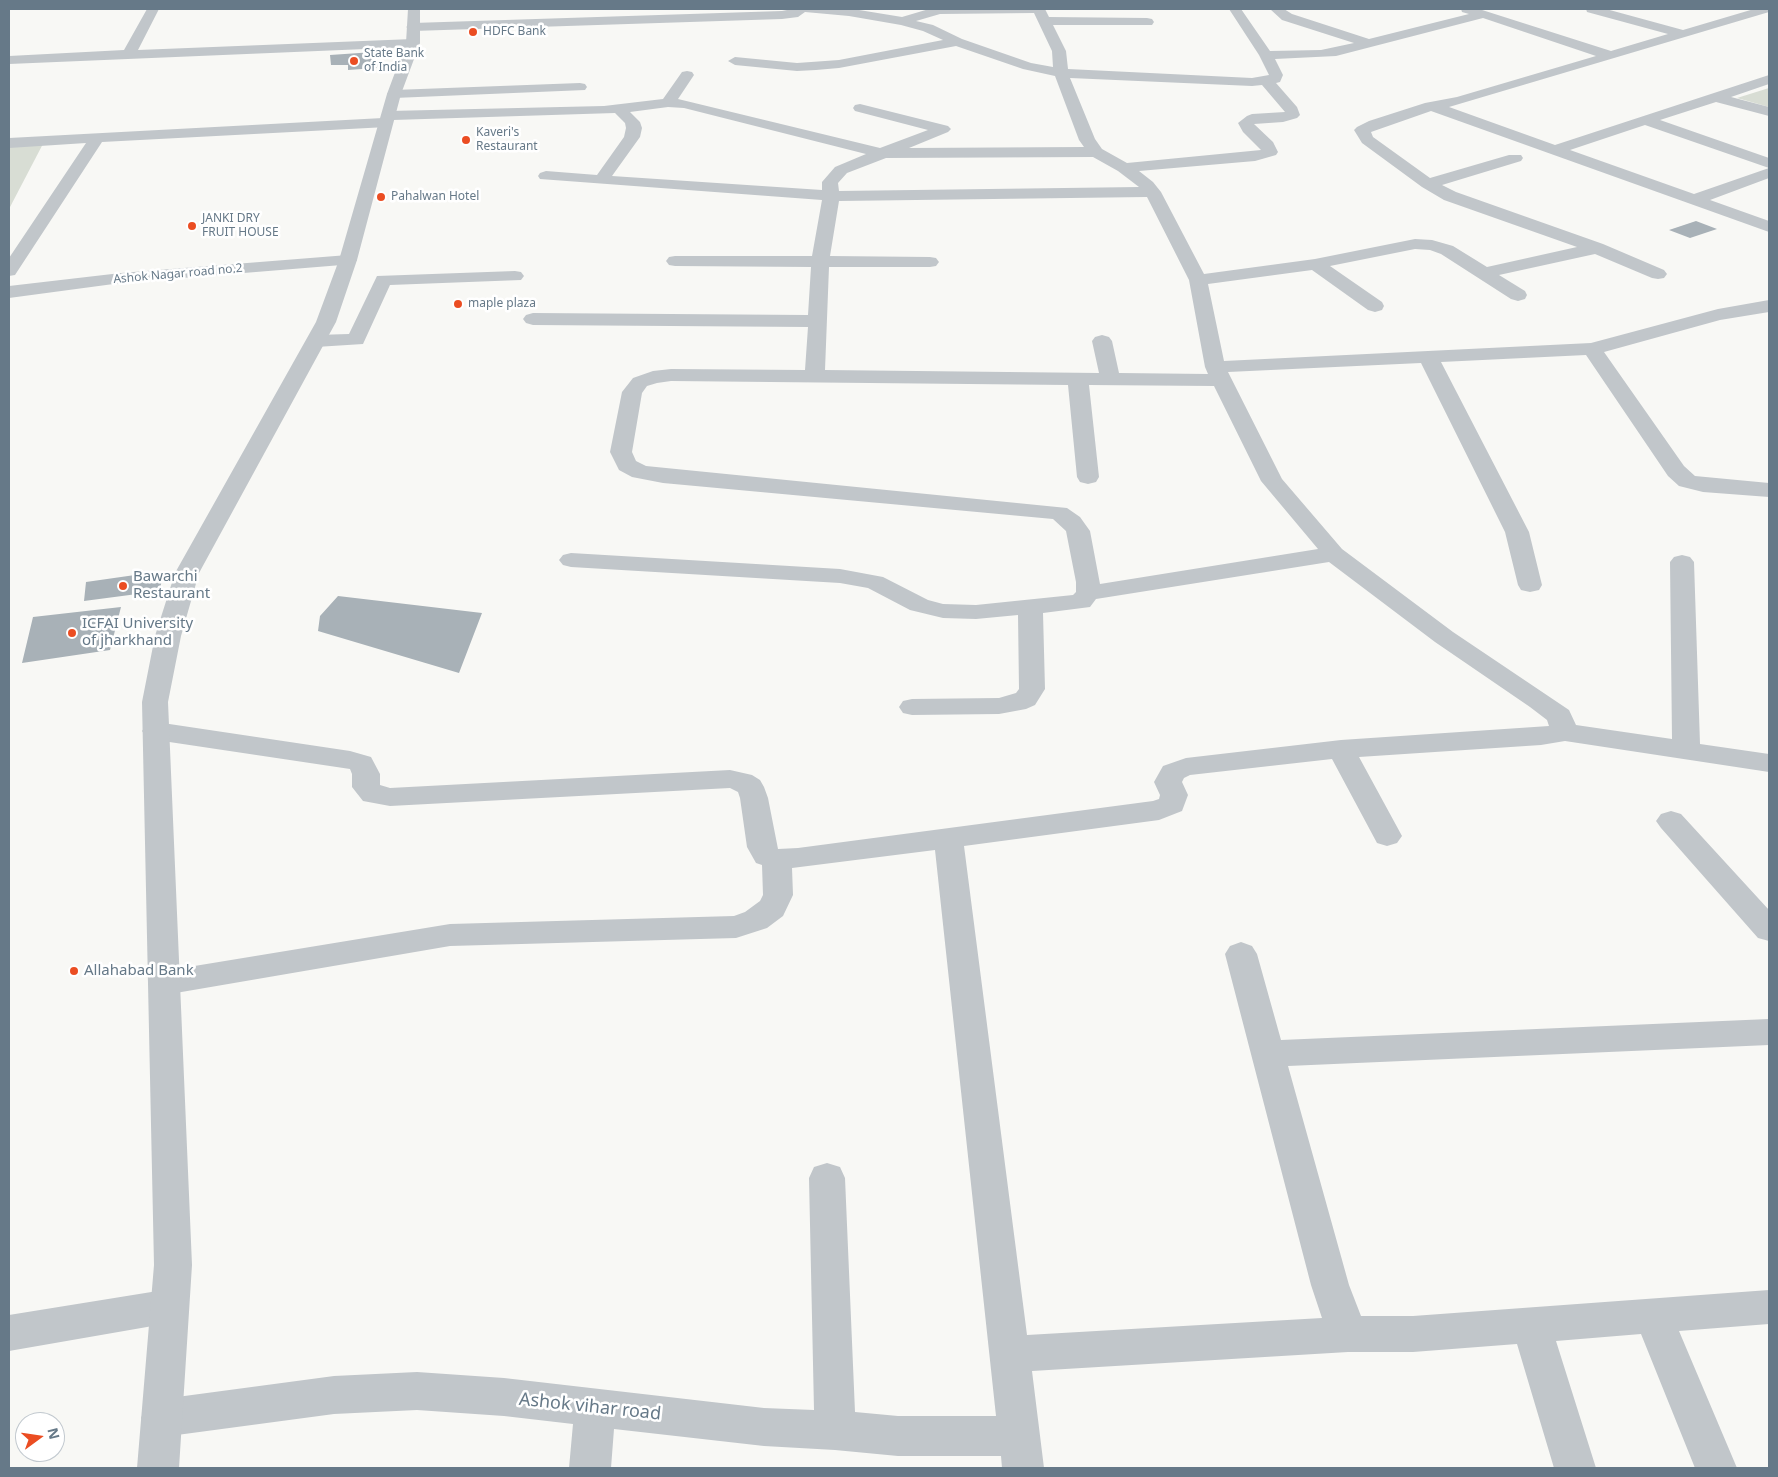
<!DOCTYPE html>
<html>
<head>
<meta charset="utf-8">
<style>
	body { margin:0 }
	#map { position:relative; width:1778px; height:1477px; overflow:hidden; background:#f8f8f5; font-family:"Noto Sans",sans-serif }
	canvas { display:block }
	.frame { position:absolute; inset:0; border:10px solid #667988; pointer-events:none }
	.north { position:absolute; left:15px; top:1412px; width:50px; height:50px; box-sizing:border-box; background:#fff; border:1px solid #c2c9cf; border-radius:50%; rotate:76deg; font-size:14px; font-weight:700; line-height:20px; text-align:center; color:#667988 }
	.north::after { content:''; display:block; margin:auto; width:18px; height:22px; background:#eb4d22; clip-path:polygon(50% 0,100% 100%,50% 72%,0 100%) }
</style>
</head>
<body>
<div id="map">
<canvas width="1778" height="1477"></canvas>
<div class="frame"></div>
<div class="north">N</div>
</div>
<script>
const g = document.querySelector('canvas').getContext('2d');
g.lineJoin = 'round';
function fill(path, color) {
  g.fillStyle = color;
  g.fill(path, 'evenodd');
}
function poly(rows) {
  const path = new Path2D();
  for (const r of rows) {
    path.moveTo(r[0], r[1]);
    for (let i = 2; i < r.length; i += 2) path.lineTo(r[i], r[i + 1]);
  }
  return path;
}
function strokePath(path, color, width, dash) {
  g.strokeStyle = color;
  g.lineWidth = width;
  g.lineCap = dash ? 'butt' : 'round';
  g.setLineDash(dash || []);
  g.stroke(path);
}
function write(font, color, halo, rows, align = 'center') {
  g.font = font + ' "Noto Sans",sans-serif';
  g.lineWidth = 5;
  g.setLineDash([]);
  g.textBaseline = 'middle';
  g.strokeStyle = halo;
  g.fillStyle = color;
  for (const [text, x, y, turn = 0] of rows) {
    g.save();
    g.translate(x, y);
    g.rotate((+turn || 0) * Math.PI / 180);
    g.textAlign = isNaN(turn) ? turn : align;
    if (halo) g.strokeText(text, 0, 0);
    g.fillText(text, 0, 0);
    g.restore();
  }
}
const green = poly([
	[1769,88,1769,107,1737,98],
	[45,140,9,209,9,143]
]);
const building = poly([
	[374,52,373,61,382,62,376,68,348,70,348,65,331,65,330,55],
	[1696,221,1717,229,1690,238,1669,230],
	[163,571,160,591,84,601,86,582],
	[338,596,482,613,459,673,318,631,320,616],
	[121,607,110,650,22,663,33,617]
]);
const minor = poly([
	[147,9,159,9,138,50,413,39,420,43,413,47,9,64,9,56,124,50,147,9],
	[792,9,853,9,902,17,929,9,1045,9,1049,17,1147,18,1152,19,1154,22,1152,25,1053,25,1066,51,1068,69,1252,78,1269,75,1259,55,1229,9,1241,9,1270,51,1321,50,1354,43,1282,20,1270,9,1284,9,1292,14,1369,39,1469,14,1462,12,1461,9,1479,9,1611,51,1668,34,1587,12,1586,9,1606,9,1683,30,1754,9,1769,9,1769,12,1449,107,1555,145,1769,75,1769,84,1731,97,1769,107,1769,116,1716,102,1660,120,1769,158,1769,168,1645,125,1570,150,1694,194,1769,168,1769,178,1710,200,1769,221,1769,232,1431,111,1371,132,1373,137,1430,178,1509,155,1521,155,1523,158,1521,161,1442,185,1456,192,1603,244,1664,270,1667,274,1664,278,1658,279,1652,278,1595,254,1499,275,1525,291,1527,295,1525,299,1518,301,1511,299,1441,254,1430,250,1415,249,1330,266,1382,302,1384,306,1382,310,1375,312,1368,310,1312,270,1208,284,1224,361,1591,343,1718,309,1769,300,1769,312,1720,320,1604,352,1684,466,1695,476,1769,483,1769,497,1703,492,1679,486,1668,476,1586,355,1441,362,1529,532,1542,585,1539,590,1530,592,1521,590,1518,585,1505,532,1421,363,1228,372,1282,479,1342,549,1453,632,1569,710,1576,725,1672,739,1670,562,1674,557,1682,555,1690,557,1694,562,1700,744,1769,754,1769,772,1565,741,1541,745,1359,757,1402,836,1397,843,1387,846,1377,843,1332,759,1190,775,1184,778,1182,782,1188,795,1182,811,1159,820,964,846,1027,1335,1322,1318,1311,1285,1225,954,1230,946,1241,942,1252,946,1257,954,1281,1040,1769,1019,1769,1045,1288,1066,1349,1285,1361,1316,1413,1316,1769,1290,1769,1324,1679,1331,1737,1468,1695,1468,1641,1334,1556,1341,1596,1468,1554,1468,1517,1344,1413,1352,1348,1352,1032,1371,1044,1468,1002,1468,1001,1456,898,1456,835,1450,764,1446,614,1429,611,1468,569,1468,573,1424,504,1416,417,1410,334,1414,162,1437,147,1432,141,1418,147,1404,162,1399,334,1376,417,1372,504,1378,764,1408,814,1410,809,1178,814,1167,827,1163,840,1167,845,1178,855,1412,898,1416,996,1416,935,850,792,868,793,895,783,916,767,928,736,938,450,946,164,995,153,991,148,983,153,975,164,971,450,924,734,916,745,912,760,901,763,895,762,865,756,863,747,847,740,798,738,792,730,788,390,806,363,801,352,787,352,774,350,769,156,740,146,737,142,731,146,725,156,722,350,751,371,757,380,774,380,785,390,788,730,770,752,775,760,780,764,787,768,798,778,849,798,848,1153,801,1159,799,1160,795,1154,782,1163,766,1186,758,1341,740,1549,726,1547,720,1530,707,1435,642,1329,562,1096,599,1090,607,1043,613,1045,689,1035,705,1026,709,999,714,912,715,903,713,899,707,903,701,912,699,999,698,1016,693,1019,689,1018,615,976,619,943,618,910,610,868,588,840,583,571,567,563,565,559,560,563,555,571,553,840,569,883,577,928,600,943,604,976,605,1073,595,1076,592,1076,582,1066,531,1053,519,663,483,632,477,619,470,610,452,622,392,633,378,653,371,671,369,805,370,808,327,533,325,526,323,523,319,526,315,533,313,808,315,811,267,675,266,669,265,666,261,669,257,675,256,812,256,822,200,540,179,538,176,540,173,546,171,597,175,624,137,626,128,625,123,615,113,393,120,392,125,387,127,102,142,15,275,9,276,9,258,86,143,9,148,9,138,383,118,384,113,389,111,604,106,663,99,682,72,687,71,692,72,694,75,678,99,880,148,928,130,855,111,853,108,855,105,860,104,948,126,951,129,948,132,909,148,1084,147,1079,140,1055,76,1023,69,956,46,839,68,816,70,797,71,735,65,728,61,735,57,797,63,839,60,943,40,923,31,901,25,849,16,805,12,798,17,782,19,413,31,406,27,413,23,782,11,792,9],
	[1034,13,1052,51,1053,67,1031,63,962,39,933,25,916,21,940,14,1034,13],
	[1483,18,1596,56,1457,97,1425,103,1369,121,1357,127,1354,130,1362,143,1422,187,1444,200,1577,247,1487,267,1453,246,1432,240,1415,239,1315,259,1204,274,1161,192,1153,182,1139,171,1255,161,1276,155,1278,152,1273,142,1254,124,1283,122,1297,118,1300,115,1297,107,1276,83,1280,82,1283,75,1275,59,1336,56,1483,18],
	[1070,78,1252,86,1262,85,1285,112,1252,114,1247,116,1238,123,1243,132,1261,150,1127,163,1102,149,1095,139,1070,78],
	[668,107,684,108,866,154,835,167,822,182,822,190,612,176,640,137,642,128,640,122,630,112,668,107],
	[1093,157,1118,171,1139,187,839,191,838,183,847,173,886,158,1093,157],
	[1147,197,1189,280,1205,367,1208,374,1119,373,1112,341,1109,337,1102,335,1095,337,1092,341,1099,373,825,370,829,267,930,267,936,266,939,262,936,258,930,257,830,256,839,201,1147,197],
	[671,381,1068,385,1077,477,1080,482,1088,484,1096,482,1099,477,1089,385,1214,386,1261,481,1318,549,1100,584,1090,531,1080,517,1067,508,646,466,636,461,632,452,642,393,647,386,657,383,671,381],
	[580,83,585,84,587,87,585,90,394,98,389,97,387,94,389,91,394,90,580,83],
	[348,255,354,256,357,260,354,264,121,283,9,298,9,286,121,273,348,255],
	[515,271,521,272,524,276,521,280,390,285,363,344,316,347,309,345,306,341,309,337,316,335,349,334,377,276,515,271],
	[1671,811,1681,814,1769,910,1769,941,1758,938,1661,828,1656,821,1661,814,1671,811],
	[170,1289,184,1294,189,1306,184,1318,170,1323,9,1351,9,1315,170,1289]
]);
const tertiary = poly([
	[408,9,420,9,420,43,401,94,357,260,336,322,199,573,181,636,168,702,192,1265,179,1468,137,1468,154,1265,142,702,155,636,175,573,316,322,339,260,387,94,406,43,408,9]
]);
const markers = [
	[473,32,5,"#eb4d22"],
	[354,61,5,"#eb4d22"],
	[466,140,5,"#eb4d22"],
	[381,197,5,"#eb4d22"],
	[192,226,5,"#eb4d22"],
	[458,304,5,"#eb4d22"],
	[123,586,5,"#eb4d22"],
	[72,633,5,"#eb4d22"],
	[74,971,5,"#eb4d22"]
];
const farPoinames = [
	["HDFC Bank",483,32],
	["State Bank",364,54],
	["of India",364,68],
	["Kaveri's",476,133],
	["Restaurant",476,147],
	["Pahalwan Hotel",391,197],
	["JANKI DRY",202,219],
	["FRUIT HOUSE",202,233],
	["maple plaza",468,304]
];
const farStreetnames = [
	["Ashok Nagar road no.2",178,274,-5]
];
const poiNames = [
	["Bawarchi",133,577],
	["Restaurant",133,594],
	["ICFAI University",82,624],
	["of jharkhand",82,641],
	["Allahabad Bank",84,971]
];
const nearStreetnames = [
	["Ashok vihar road",590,1407,6]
];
fill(green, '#d8ddd4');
fill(building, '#a8b1b7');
fill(minor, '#c1c6ca');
fill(tertiary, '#c1c6ca');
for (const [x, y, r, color] of markers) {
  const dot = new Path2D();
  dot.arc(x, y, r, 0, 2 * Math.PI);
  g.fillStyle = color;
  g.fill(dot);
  strokePath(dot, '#fff', 2);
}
write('12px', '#667988', '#fff', farPoinames, 'left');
write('12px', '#667988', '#fff', farStreetnames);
write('15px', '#667988', '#fff', poiNames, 'left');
write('18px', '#667988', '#fff', nearStreetnames);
</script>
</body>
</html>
